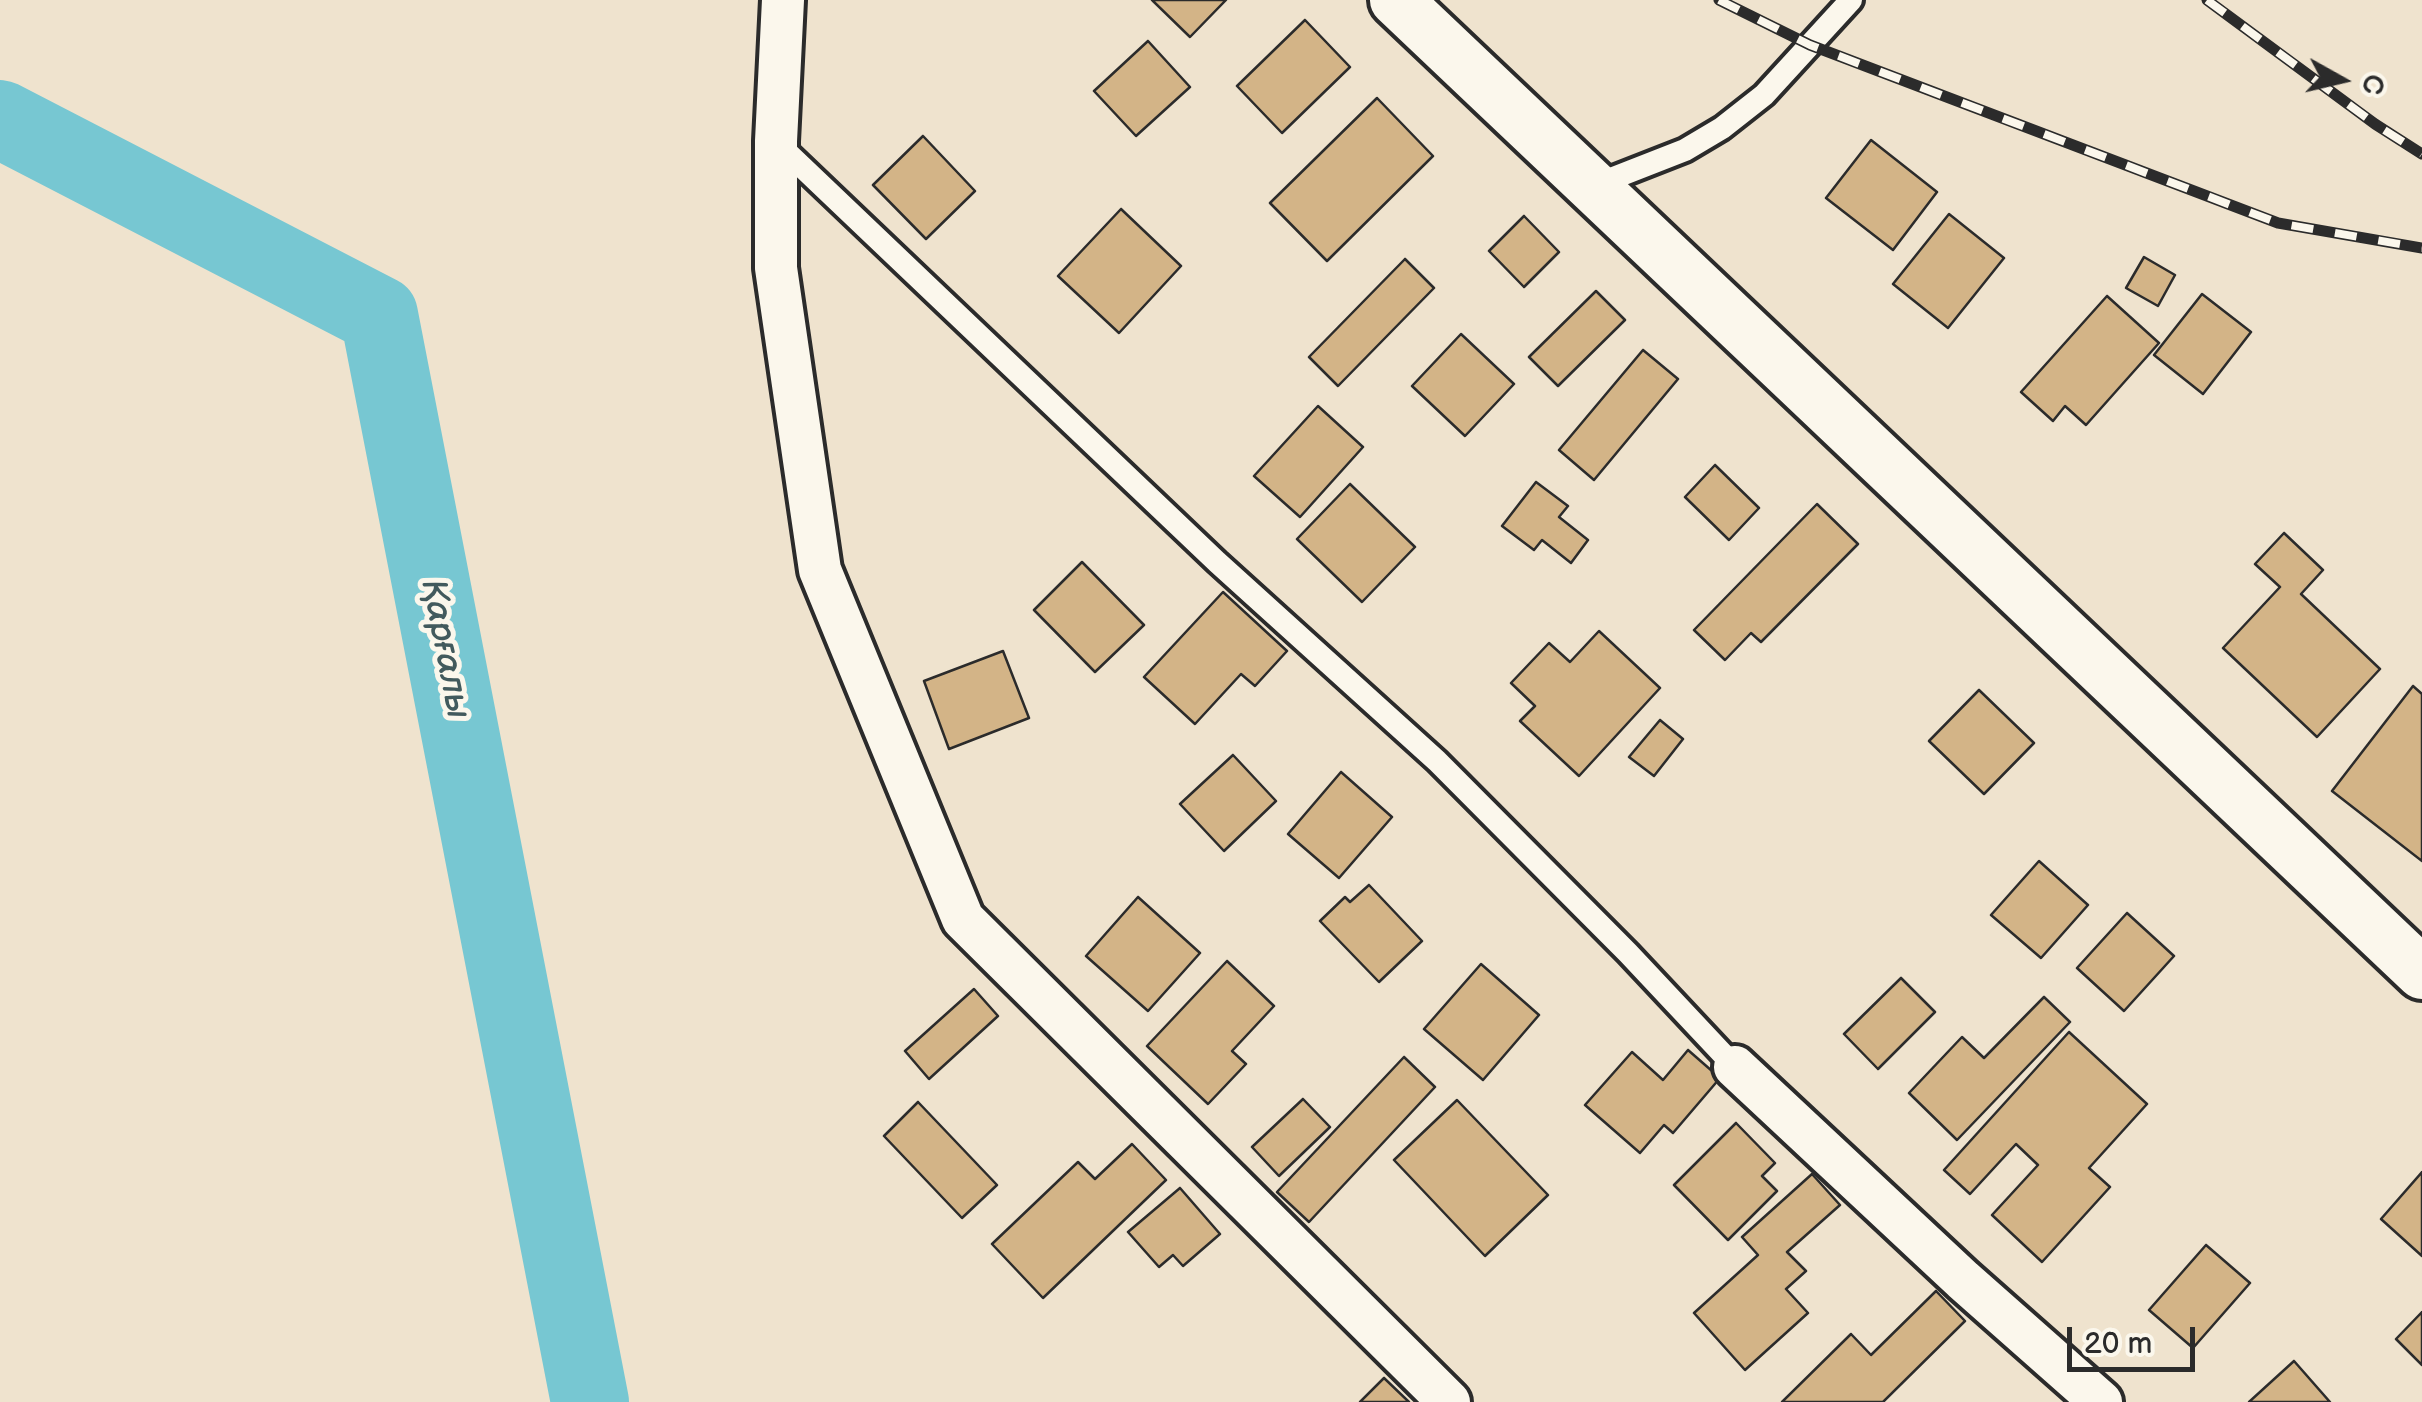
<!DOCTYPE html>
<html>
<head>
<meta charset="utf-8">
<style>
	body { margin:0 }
	#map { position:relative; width:2422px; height:1402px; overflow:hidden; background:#efe3ce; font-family:"Balsamiq Sans",sans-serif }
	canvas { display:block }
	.north { position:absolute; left:2292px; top:30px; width:100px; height:100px; -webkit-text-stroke:8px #fbf7ec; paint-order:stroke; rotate:98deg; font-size:28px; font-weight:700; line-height:40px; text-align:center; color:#2b2b2b }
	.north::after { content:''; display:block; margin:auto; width:35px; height:45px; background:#2b2b2b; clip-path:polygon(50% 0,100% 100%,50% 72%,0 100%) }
	.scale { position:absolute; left:2067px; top:1327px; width:128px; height:45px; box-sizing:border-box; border:5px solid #2b2b2b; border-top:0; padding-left:12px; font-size:30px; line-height:35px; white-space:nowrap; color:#2b2b2b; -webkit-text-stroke:8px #fbf7ec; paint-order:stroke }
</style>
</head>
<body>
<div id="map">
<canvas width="2422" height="1402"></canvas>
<div class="north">С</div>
<div class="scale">20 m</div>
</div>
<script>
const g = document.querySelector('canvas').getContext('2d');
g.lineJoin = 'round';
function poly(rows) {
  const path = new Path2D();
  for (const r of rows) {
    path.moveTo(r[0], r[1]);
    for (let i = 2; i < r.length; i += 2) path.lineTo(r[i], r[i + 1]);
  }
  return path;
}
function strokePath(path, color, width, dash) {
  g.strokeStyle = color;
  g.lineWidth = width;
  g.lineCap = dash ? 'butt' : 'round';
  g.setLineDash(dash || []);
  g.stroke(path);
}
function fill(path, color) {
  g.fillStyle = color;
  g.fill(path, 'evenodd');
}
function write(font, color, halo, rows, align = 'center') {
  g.font = font + ' "Balsamiq Sans",sans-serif';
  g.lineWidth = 10;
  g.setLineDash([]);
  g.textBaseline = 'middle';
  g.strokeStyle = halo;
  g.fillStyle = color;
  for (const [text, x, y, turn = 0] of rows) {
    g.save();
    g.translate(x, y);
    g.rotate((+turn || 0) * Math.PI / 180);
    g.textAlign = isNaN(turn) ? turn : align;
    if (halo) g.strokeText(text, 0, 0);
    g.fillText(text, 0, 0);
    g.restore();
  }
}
const river = poly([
	[0,119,379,315,590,1402]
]);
const building = poly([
	[1152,0,1226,0,1190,37,1152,0],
	[1305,20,1350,67,1282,133,1237,86,1305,20],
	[1148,41,1190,87,1136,136,1094,91,1148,41],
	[1377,98,1433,156,1327,261,1270,203,1377,98],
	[923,136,975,191,926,239,873,185,923,136],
	[1871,140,1937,192,1893,250,1826,198,1871,140],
	[1121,209,1181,266,1119,333,1058,276,1121,209],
	[1949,214,2004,258,1948,328,1893,284,1949,214],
	[1524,216,1559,252,1524,287,1489,251,1524,216],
	[2144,257,2175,275,2158,306,2126,288,2144,257],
	[1405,259,1434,288,1338,386,1309,357,1405,259],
	[1596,291,1625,320,1558,386,1529,357,1596,291],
	[2202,294,2251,332,2203,394,2154,355,2202,294],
	[2107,296,2159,343,2086,425,2065,406,2053,421,2021,392,2107,296],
	[1461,334,1514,384,1465,436,1412,386,1461,334],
	[1643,350,1678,379,1594,480,1559,450,1643,350],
	[1318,406,1363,447,1300,517,1254,476,1318,406],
	[1715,465,1759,508,1729,540,1685,497,1715,465],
	[1536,482,1568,506,1559,517,1588,540,1571,563,1542,540,1534,550,1502,526,1536,482],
	[1350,484,1415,547,1362,602,1297,539,1350,484],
	[1817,504,1858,544,1761,642,1751,633,1725,660,1694,630,1817,504],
	[2284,533,2323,570,2301,594,2380,669,2317,737,2223,648,2280,587,2255,564,2284,533],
	[1082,562,1144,625,1095,672,1034,610,1082,562],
	[1223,592,1287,651,1255,686,1241,674,1195,724,1144,677,1223,592],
	[1599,631,1660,688,1579,776,1520,721,1535,706,1511,683,1549,643,1570,662,1599,631],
	[1003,651,1029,718,949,749,924,681,1003,651],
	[2413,686,2422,694,2422,861,2332,791,2413,686],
	[1979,690,2034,743,1984,794,1929,741,1979,690],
	[1660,720,1683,739,1654,776,1629,757,1660,720],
	[1233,755,1276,801,1224,851,1180,804,1233,755],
	[1341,772,1392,817,1339,878,1288,834,1341,772],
	[2039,861,2088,905,2041,958,1991,915,2039,861],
	[1369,885,1422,941,1379,982,1320,921,1345,897,1350,902,1369,885],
	[1138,897,1200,953,1148,1011,1086,956,1138,897],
	[2127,913,2174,956,2124,1011,2077,968,2127,913],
	[1227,961,1274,1006,1232,1051,1246,1064,1208,1104,1147,1046,1227,961],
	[1481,964,1539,1015,1483,1080,1424,1029,1481,964],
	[1901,978,1935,1012,1878,1069,1844,1034,1901,978],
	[974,989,998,1016,929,1079,905,1051,974,989],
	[2044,997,2070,1022,1957,1140,1909,1093,1962,1037,1984,1058,2044,997],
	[2069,1032,2147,1104,2089,1168,2110,1187,2042,1262,1992,1215,2038,1165,2016,1144,1970,1194,1944,1170,2069,1032],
	[1688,1050,1720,1078,1673,1133,1664,1125,1640,1153,1585,1105,1632,1052,1663,1080,1688,1050],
	[1404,1057,1435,1087,1309,1222,1277,1192,1404,1057],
	[1303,1099,1330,1127,1279,1176,1252,1147,1303,1099],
	[1457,1100,1548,1195,1485,1256,1394,1160,1457,1100],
	[918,1102,997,1185,962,1218,884,1136,918,1102],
	[1736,1123,1775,1163,1762,1176,1777,1191,1728,1240,1674,1185,1736,1123],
	[1132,1144,1166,1180,1043,1298,992,1244,1078,1162,1095,1179,1132,1144],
	[2422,1172,2422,1256,2381,1219,2422,1172],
	[1812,1174,1840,1205,1787,1252,1806,1271,1786,1289,1808,1313,1745,1370,1694,1313,1758,1255,1742,1237,1812,1174],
	[1180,1188,1220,1234,1183,1266,1173,1255,1159,1267,1128,1232,1180,1188],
	[2206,1245,2250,1283,2193,1348,2149,1310,2206,1245],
	[1936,1291,1965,1321,1883,1402,1782,1402,1851,1334,1871,1355,1936,1291],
	[2422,1312,2422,1365,2396,1339,2422,1312],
	[2294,1361,2330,1402,2249,1402,2294,1361],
	[1384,1378,1409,1402,1360,1402,1384,1378]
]);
const service = poly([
	[777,143,1217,562,1437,761,1628,953,1735,1067],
	[1593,186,1685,150,1722,128,1764,95,1851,0]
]);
const minor = poly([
	[783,0,776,141,776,268,820,570,963,919,1449,1402],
	[1735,1067,1963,1280,2101,1402]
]);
const tertiary = poly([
	[1396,0,2422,973]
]);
const rail = poly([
	[1719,0,1810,45,2278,223,2422,248],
	[2207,0,2375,124,2422,154]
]);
const waterNames = [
	["Қарғалы",444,649,79]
];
strokePath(river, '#77c7d2', 78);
fill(building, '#d3b487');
strokePath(building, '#2b2b2b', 2.5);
strokePath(service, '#2b2b2b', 30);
strokePath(minor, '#2b2b2b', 50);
strokePath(tertiary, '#2b2b2b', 60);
strokePath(service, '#fbf7ec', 22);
strokePath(minor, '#fbf7ec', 42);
strokePath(tertiary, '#fbf7ec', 52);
strokePath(rail, '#2b2b2b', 11);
strokePath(rail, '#fbf7ec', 8, [22]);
write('italic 35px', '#425a5d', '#fbf7ec', waterNames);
</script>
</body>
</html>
